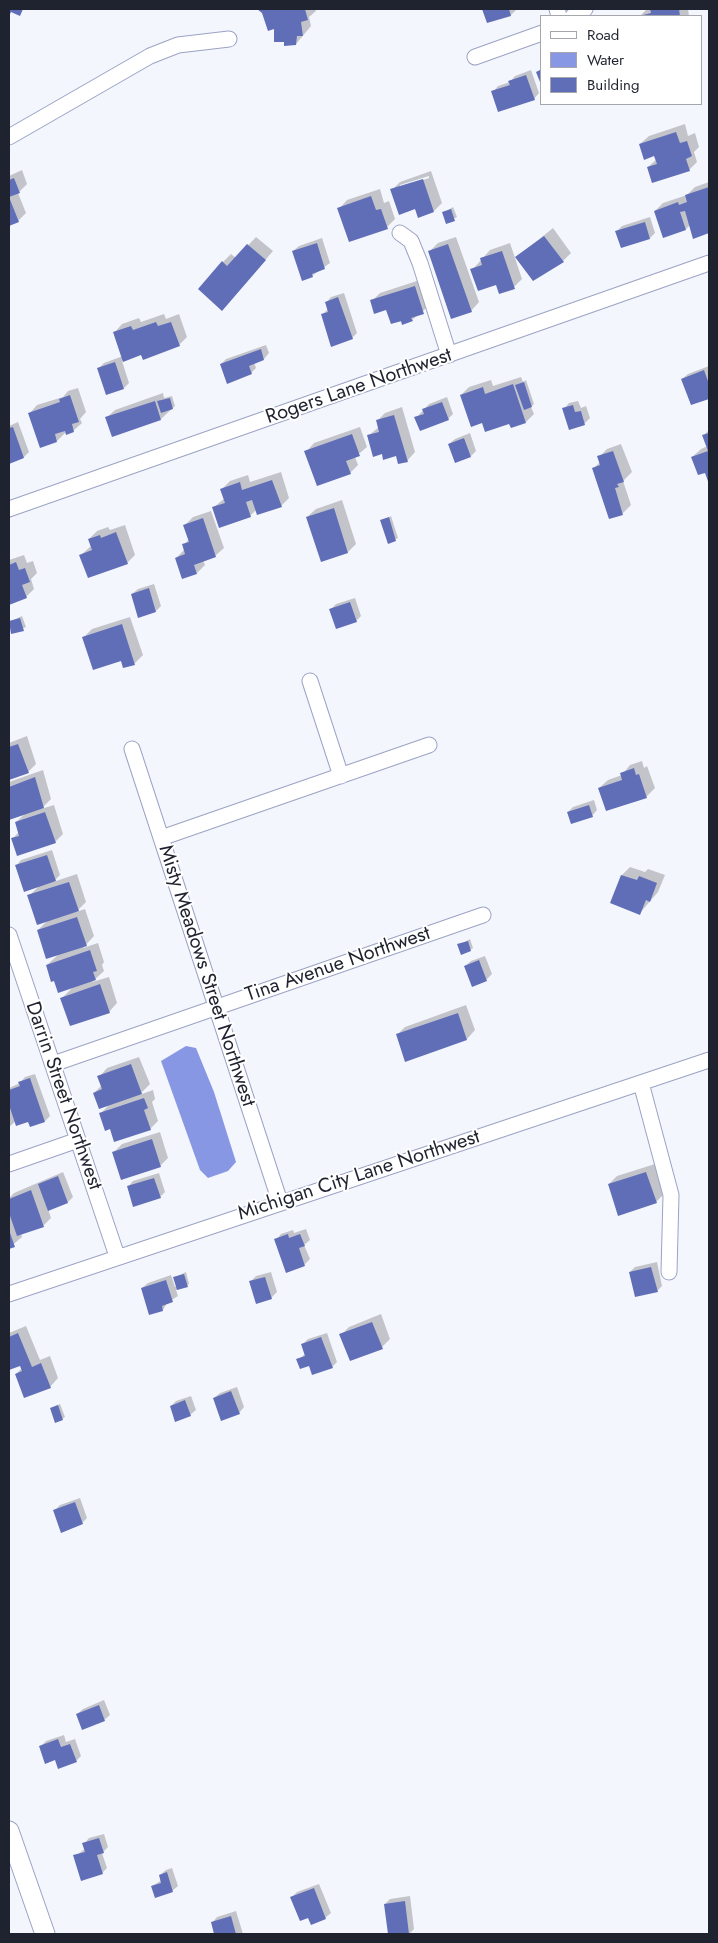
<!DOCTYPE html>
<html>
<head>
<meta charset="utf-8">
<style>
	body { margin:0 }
	#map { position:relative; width:718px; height:1943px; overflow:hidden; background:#f4f6fd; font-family:Jost,sans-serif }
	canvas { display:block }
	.frame { position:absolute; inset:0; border:10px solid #1f222f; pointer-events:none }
	.legend { position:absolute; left:540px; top:15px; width:162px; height:90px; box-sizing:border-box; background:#fff; border:1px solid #a5a7ac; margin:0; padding:6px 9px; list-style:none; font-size:15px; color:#1f222f }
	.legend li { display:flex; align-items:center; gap:10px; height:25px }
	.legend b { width:25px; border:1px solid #a5a7ac }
</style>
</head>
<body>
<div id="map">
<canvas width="718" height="1943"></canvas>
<div class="frame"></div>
<ul class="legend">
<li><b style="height:6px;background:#fff"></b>Road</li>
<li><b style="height:14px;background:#8797e4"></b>Water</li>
<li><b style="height:14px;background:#606eb7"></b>Building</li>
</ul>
</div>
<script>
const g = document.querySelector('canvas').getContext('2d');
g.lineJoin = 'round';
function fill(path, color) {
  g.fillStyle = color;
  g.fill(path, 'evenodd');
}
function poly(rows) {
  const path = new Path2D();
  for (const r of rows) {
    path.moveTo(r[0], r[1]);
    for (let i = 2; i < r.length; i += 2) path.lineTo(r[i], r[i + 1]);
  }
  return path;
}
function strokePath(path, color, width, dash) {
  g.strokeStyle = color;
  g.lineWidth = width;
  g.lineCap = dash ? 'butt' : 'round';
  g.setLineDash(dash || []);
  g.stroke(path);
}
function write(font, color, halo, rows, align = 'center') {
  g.font = font + ' Jost,sans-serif';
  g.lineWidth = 4;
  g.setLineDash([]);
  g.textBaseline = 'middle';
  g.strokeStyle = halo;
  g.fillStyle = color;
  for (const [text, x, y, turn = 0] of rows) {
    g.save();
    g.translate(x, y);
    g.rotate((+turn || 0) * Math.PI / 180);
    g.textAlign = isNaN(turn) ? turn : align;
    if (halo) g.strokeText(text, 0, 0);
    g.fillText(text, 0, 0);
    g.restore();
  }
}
const water = poly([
	[186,1046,196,1048,214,1092,236,1162,228,1171,208,1178,200,1170,161,1061]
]);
const shadow = poly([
	[259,9,315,9,316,11,309,17,311,26,296,44,285,41],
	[484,9,517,9,511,15,488,22],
	[647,9,688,9,689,16,640,16],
	[531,70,539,93,534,99,493,92,498,86,510,82,515,76],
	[685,124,688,136,695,133,699,147,694,152,697,162,689,170,648,167,657,159,655,155,640,144,649,136],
	[22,170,27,184,18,193,26,213,18,221,9,225,9,176],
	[431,171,442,203,434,211,416,207,392,190,400,182],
	[429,176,429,178,400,188,400,185],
	[709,182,709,232,694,237,690,225,686,229,664,237,655,211,663,203,687,195,695,187],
	[380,189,384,203,389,201,395,219,387,227,339,209,347,200],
	[453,207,457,217,447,222,443,213],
	[650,217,655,233,650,238,617,231,622,226],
	[553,228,571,253,563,261,517,257],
	[256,237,273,251,230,301,223,262,231,254,236,258],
	[456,237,479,302,471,311,430,251,438,243],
	[322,238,330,263,312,276,293,251,299,246],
	[510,243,522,279,514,287,497,284,472,270,490,250],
	[423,279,431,304,412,320,392,323,387,309,372,301,380,293],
	[344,293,357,333,352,338,322,315,328,309,326,303,331,297],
	[164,314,166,319,179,314,187,337,179,345,142,354,122,361,129,383,124,388,99,368,104,363,123,356,114,333,122,324,139,318,141,322],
	[266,345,269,353,264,359,254,362,256,368,251,373,221,364,226,359],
	[709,366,709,397,691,404,682,379,688,374],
	[521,377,523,382,526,380,534,404,531,407,534,414,526,422,483,422,461,395,469,387,491,380,493,386],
	[78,388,86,412,80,419,82,423,73,431,67,431,57,441,40,446,29,414,37,405,63,397,68,391],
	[163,393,164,398,172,396,175,406,161,419,106,418,115,410],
	[447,397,453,414,448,419,416,418,429,404],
	[578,401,581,408,586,406,590,418,584,424,564,409,569,403],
	[402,407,415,452,407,461,397,454,382,453,368,436,379,427,377,421,385,413],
	[18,422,29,452,24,457,9,462,9,426],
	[360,427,367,447,355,457,358,465,350,473,306,452,314,443],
	[709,430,709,481,706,471,692,457,701,449,708,446,704,435],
	[470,433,476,451,471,456,449,444,455,439],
	[621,444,632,472,623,481,631,505,623,513,610,518,594,468,600,462,599,457,607,449],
	[281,472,289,498,281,506,256,510,250,516,214,507,225,498,222,489,230,481,248,475,250,482],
	[342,500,356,544,348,552,322,561,307,517,316,509],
	[211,511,224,548,215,556,203,560,205,565,197,573,176,558,185,549,184,545,189,539,184,526,193,517],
	[391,516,398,538,389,542,382,521],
	[125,525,135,555,127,563,81,555,91,546,89,539,97,531,108,527,110,530],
	[24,555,27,563,33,561,37,573,31,579,34,589,26,597,10,604,9,560],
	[154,584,161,606,156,611,139,616,132,594,138,589],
	[355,598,361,616,356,621,331,609,336,604],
	[22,616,26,627,12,633,9,622],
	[130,617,143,655,134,664,122,659,84,637,92,629],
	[27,736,36,764,28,772,9,779,9,743],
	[642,761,644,768,647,766,655,788,647,796,607,810,599,788,608,780,622,775,630,765],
	[43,770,51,799,41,809,54,805,63,834,55,842,12,839,19,832,16,822,26,813,9,819,9,782],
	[594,800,597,810,592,816,568,812,573,807],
	[52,850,60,875,53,882,77,874,86,902,76,912,85,909,94,936,83,948,98,943,104,962,102,965,104,971,92,982,109,977,117,1003,109,1012,62,998,73,987,47,965,59,954,38,930,48,920,29,896,39,886,16,866,21,860],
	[630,867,645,872,648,869,665,875,658,892,640,913,612,903,622,875],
	[470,939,473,948,470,950,459,945],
	[485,956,492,974,486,980,465,966,471,961],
	[466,1005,475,1030,467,1039,406,1060,397,1035,405,1027],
	[139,1057,150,1084,139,1095,153,1090,155,1099,152,1102,158,1121,150,1129,111,1127,101,1113,110,1104,94,1093,102,1085,99,1077,107,1068],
	[35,1074,50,1116,45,1121,31,1126,29,1121,16,1121,9,1127,9,1088,20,1083,25,1077],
	[160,1132,168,1158,160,1166,113,1153,122,1144],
	[655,1164,664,1194,656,1202,609,1184,617,1176],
	[63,1172,73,1197,68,1202,48,1209,51,1218,43,1226,21,1233,22,1237,9,1248,9,1198,14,1193],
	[159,1173,165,1192,160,1197,128,1187,133,1181],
	[306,1229,310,1240,304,1245,310,1259,304,1265,276,1240,281,1234,293,1230,294,1233],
	[657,1262,662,1286,657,1291,630,1272,635,1267],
	[186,1272,189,1284,176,1290,178,1296,167,1303,163,1310,142,1288,148,1283,171,1275,175,1287,177,1286,175,1277],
	[271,1272,277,1292,271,1298,250,1282,256,1276],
	[381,1314,390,1339,382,1347,341,1335,349,1327],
	[26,1326,40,1360,50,1356,58,1378,50,1387,16,1374,22,1368,21,1364,9,1369,9,1333],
	[327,1333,337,1362,332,1367,310,1364,298,1360,305,1354,302,1345,308,1339],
	[237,1387,244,1407,239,1413,214,1398,220,1393],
	[191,1396,196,1410,190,1415,171,1406,176,1401],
	[60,1404,65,1417,62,1419,51,1408],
	[80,1498,87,1518,82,1523,54,1511,60,1505],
	[104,1700,110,1715,104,1720,77,1714,83,1709],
	[64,1735,66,1742,75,1739,81,1756,76,1761,56,1758,40,1747,46,1741],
	[104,1834,108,1847,102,1853,107,1868,102,1873,75,1856,85,1849,84,1844,89,1838],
	[172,1868,178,1886,172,1891,152,1886,162,1880,160,1875,166,1870],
	[319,1884,331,1913,325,1918,308,1916,292,1897,297,1892],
	[410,1896,414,1929,409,1934,389,1934,385,1904,390,1899],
	[236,1911,243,1934,216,1934,212,1923,217,1917]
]);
const building = poly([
	[9,9,23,9,20,16,11,12,9,16],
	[257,9,305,9,308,20,301,22,303,36,297,36,296,45,284,46,284,42,274,42,274,29,268,31,262,13],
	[482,9,509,9,511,16,487,23],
	[650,9,679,9,680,16,639,16,651,13],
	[542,69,542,87,536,72],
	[526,75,535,100,498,112,491,91,510,85,508,81],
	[676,132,680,143,687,141,692,156,686,159,690,171,652,183,647,167,657,164,654,156,644,160,639,144],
	[14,178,20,193,9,197,19,222,9,226,9,180],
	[423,179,434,212,418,218,415,209,399,215,390,189],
	[709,187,709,233,693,239,685,211,680,212,686,230,663,238,654,211,678,202,679,205,687,202,685,195],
	[371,196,376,210,381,209,388,229,349,242,337,208],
	[451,209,455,221,446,224,442,212],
	[645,222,650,239,621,248,615,231],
	[544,236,564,262,533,281,515,257],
	[317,243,325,269,312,274,313,277,302,281,292,251],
	[247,244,266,260,222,311,198,289,222,261,227,266],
	[448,244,472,312,451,319,428,251],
	[502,251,515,289,499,294,496,285,478,291,470,269,482,265,480,258],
	[415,286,424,314,411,318,413,321,402,325,401,321,391,324,386,310,374,314,370,300],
	[338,297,353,339,331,347,321,314,328,312,325,302],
	[156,322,158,326,171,322,180,346,143,360,141,355,123,362,113,332,131,326,133,330],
	[261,349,264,360,249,366,252,374,227,384,220,364],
	[115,362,124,389,106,395,97,368],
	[704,370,709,384,709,399,691,405,681,379],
	[524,382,532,407,524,410,515,385],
	[513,384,526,423,511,428,509,424,485,432,482,423,471,427,460,395,483,387,485,394],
	[70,395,79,422,72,424,74,432,66,435,65,431,55,434,57,442,40,448,28,413,60,402,59,399],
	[170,398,173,409,161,413,157,401],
	[155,401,161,420,112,437,105,417],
	[442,402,449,420,420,431,414,417,424,414,422,409],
	[573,405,575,412,581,411,585,425,569,430,562,408],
	[394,415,408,462,398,464,396,456,383,460,382,454,373,457,367,435,379,432,376,420],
	[13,427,24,458,9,464,9,428],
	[709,433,709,484,705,473,698,475,691,457,708,451,702,435],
	[352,434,360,456,346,461,351,474,317,486,304,451],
	[464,438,471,457,455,463,448,444],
	[613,451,624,482,617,484,619,487,615,488,623,515,609,519,592,468,600,465,597,456],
	[272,480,282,507,257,515,252,500,246,502,251,517,219,528,212,507,225,503,220,489,240,482,242,490],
	[334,508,348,553,321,562,306,517],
	[389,517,396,541,388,544,380,520],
	[203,518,216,557,194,565,197,574,182,579,175,558,185,554,182,544,189,542,183,525],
	[116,532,128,564,88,578,79,555,92,550,88,539,100,535,101,538],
	[16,562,19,570,25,568,30,582,22,585,27,598,9,605,9,565],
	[149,588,156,612,138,618,131,594],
	[350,602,357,622,336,629,329,609],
	[20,618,24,631,11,634,9,621],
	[122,624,135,665,123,668,121,661,93,670,82,637],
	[18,744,29,773,9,780,9,747],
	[634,768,636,775,639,774,647,798,606,811,598,788,622,780,620,773],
	[35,777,44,808,9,820,9,787],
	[589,805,593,817,571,824,567,812],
	[45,812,56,843,17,856,11,838,19,836,15,822],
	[47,855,56,881,24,892,15,865],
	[621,875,637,880,639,876,657,883,650,902,646,900,640,915,610,903],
	[69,882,79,911,37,925,27,895],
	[77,917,87,946,46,959,37,930],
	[468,941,471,951,461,955,457,944],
	[90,950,97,971,93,972,96,980,58,993,54,981,51,982,46,965],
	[479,960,487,981,472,987,464,966],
	[100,984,110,1013,70,1026,60,998],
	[458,1013,467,1040,405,1062,396,1034],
	[131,1064,142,1094,99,1109,93,1093,102,1089,97,1076],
	[30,1078,45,1122,30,1127,28,1122,16,1126,9,1105,9,1090,20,1086,18,1082],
	[144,1098,148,1108,144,1110,151,1130,114,1142,110,1129,105,1131,99,1113],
	[152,1139,161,1167,121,1180,112,1152],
	[646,1172,657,1203,618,1216,608,1184],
	[58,1176,68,1203,48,1211,38,1184],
	[154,1178,161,1198,133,1207,127,1186],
	[31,1190,44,1227,17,1236,9,1213,9,1199],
	[9,1230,15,1247,9,1249],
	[288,1234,289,1238,300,1234,305,1246,299,1248,305,1266,286,1273,274,1239],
	[651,1267,658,1292,635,1297,629,1272],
	[184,1274,188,1287,177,1290,173,1277],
	[265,1277,272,1299,256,1304,249,1281],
	[166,1280,173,1302,162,1306,163,1311,149,1315,141,1288],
	[372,1322,383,1349,350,1361,339,1334],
	[18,1333,32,1367,41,1363,51,1388,24,1398,15,1374,22,1371,20,1366,9,1370,9,1337],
	[321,1337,333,1368,312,1375,309,1366,300,1369,296,1359,305,1356,301,1344],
	[231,1391,240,1414,221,1421,213,1398],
	[185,1400,191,1416,175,1422,170,1406],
	[58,1405,63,1420,55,1423,50,1408],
	[75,1502,83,1524,61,1533,53,1510],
	[99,1705,105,1721,82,1730,76,1714],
	[58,1739,61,1747,70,1744,77,1762,58,1769,55,1760,45,1764,39,1746],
	[99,1838,104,1853,97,1855,103,1874,81,1881,73,1855,85,1852,82,1843],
	[167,1872,173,1892,155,1898,151,1886,161,1883,159,1875],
	[314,1888,326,1919,311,1925,308,1918,300,1921,290,1897],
	[405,1901,409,1934,388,1934,384,1904],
	[231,1916,236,1934,214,1934,211,1922]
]);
const minor = poly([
	[557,9,559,16],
	[573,16,585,9],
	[475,57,542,33],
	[9,137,150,56,178,45,229,39],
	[400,233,411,241,420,263,449,355],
	[9,509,709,263],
	[310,681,341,776],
	[132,749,280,1202],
	[161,838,429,745],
	[9,935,117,1256],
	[53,1064,483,915],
	[641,1083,671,1195,669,1272],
	[9,1164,78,1140],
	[9,1294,709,1060]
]);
const major = poly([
	[9,1831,45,1934]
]);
const streetNames = [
	["Rogers Lane Northwest",359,387,-19],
	["Tina Avenue Northwest",338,965,-19],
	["Misty Meadows Street Northwest",206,976,72],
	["Darrin Street Northwest",63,1096,71],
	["Michigan City Lane Northwest",359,1176,-18]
];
fill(water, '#8797e4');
fill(shadow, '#0003');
fill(building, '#606eb7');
strokePath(minor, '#9ba3c4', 17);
strokePath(major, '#9ba3c4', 21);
strokePath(minor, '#fff', 15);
strokePath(major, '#fff', 19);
write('20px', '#1f222f', '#fff', streetNames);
</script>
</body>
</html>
